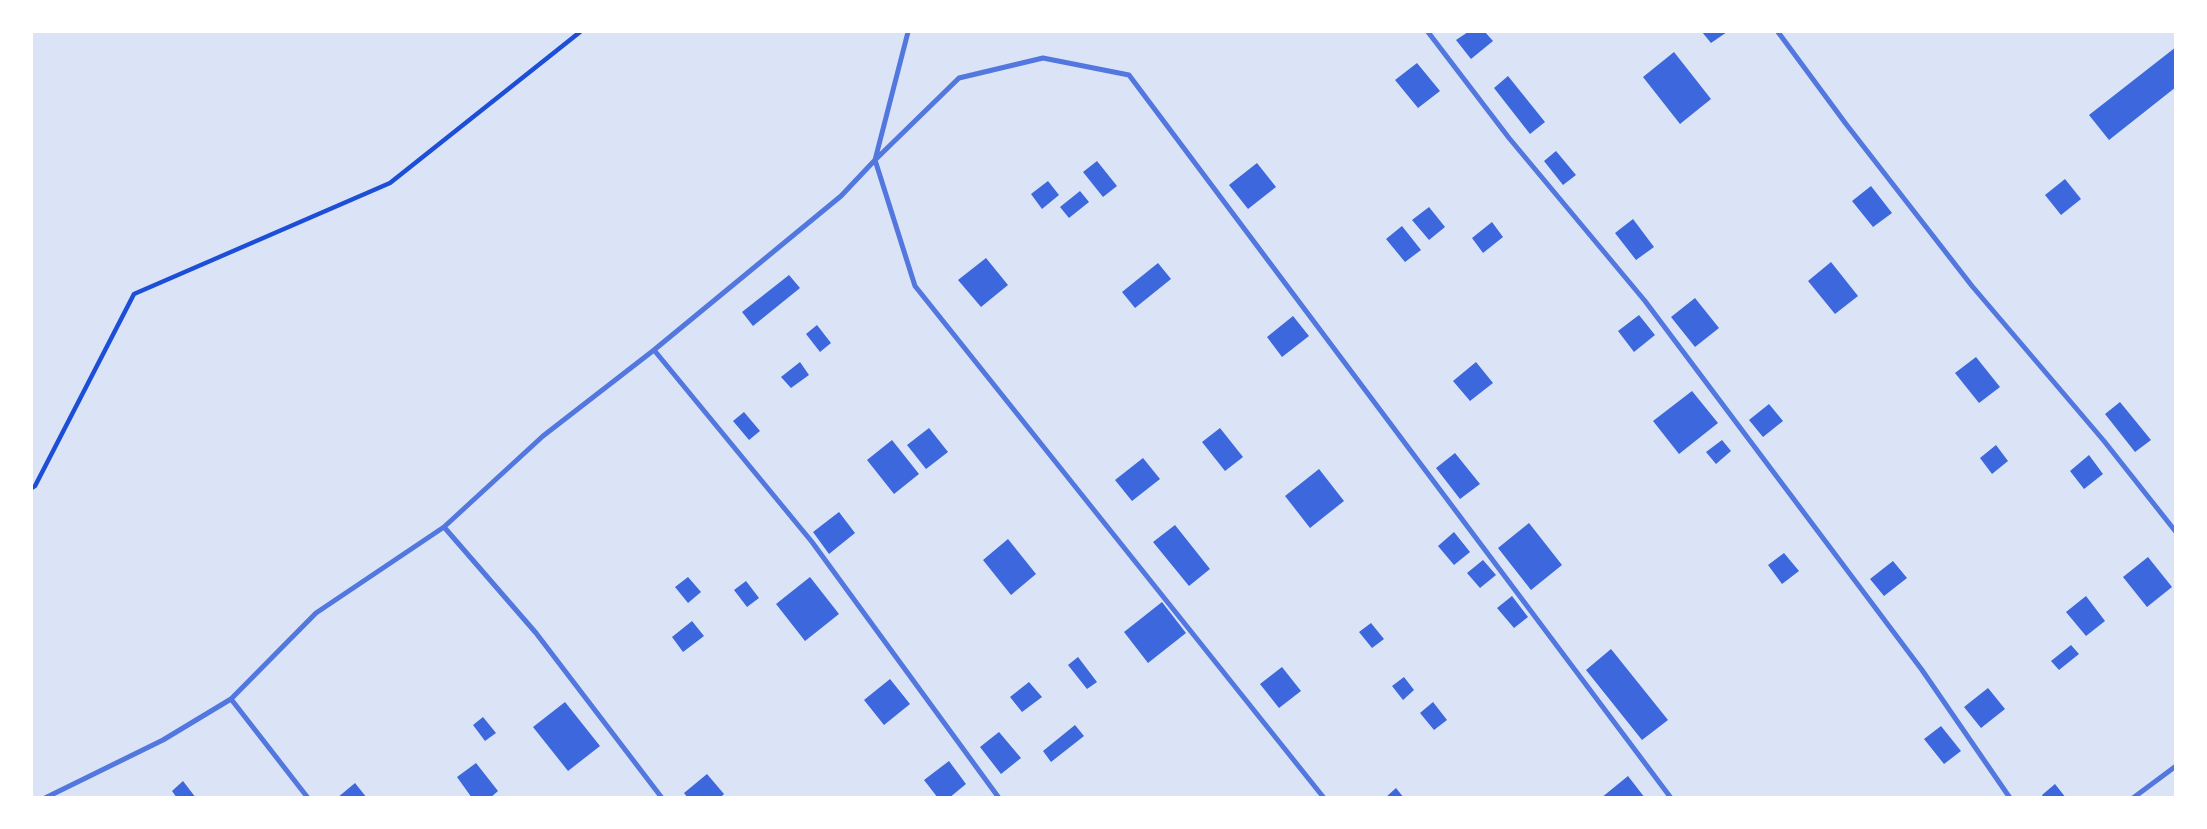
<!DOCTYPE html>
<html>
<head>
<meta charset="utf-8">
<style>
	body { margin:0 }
	#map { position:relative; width:2207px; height:829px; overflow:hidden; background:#f2f2f2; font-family:Lato,sans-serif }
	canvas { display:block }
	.frame { position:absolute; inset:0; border:33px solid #fff; pointer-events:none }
</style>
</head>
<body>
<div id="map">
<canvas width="2207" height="829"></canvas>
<div class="frame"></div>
</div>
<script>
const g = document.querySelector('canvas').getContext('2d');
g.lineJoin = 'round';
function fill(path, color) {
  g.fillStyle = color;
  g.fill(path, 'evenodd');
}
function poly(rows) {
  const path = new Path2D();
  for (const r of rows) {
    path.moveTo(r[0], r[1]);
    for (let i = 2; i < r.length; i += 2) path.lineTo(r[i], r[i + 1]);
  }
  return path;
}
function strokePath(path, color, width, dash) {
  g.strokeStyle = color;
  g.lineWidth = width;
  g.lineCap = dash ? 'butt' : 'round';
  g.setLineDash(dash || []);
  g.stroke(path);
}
const green = poly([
	[32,32,2175,32,2175,797,32,797]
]);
const building = poly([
	[1468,32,1485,32,1493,41,1471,59,1456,40],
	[1702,32,1727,32,1711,43],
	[2176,47,2176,87,2109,140,2089,115],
	[1674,52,1711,99,1680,124,1643,77],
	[1417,63,1440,91,1418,108,1395,80],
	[1508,76,1545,122,1530,134,1494,88],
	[1556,151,1576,175,1563,185,1544,161],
	[1097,161,1117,186,1103,197,1083,172],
	[1257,163,1276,187,1248,209,1229,185],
	[2065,179,2081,199,2061,215,2045,195],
	[1048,181,1059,195,1042,209,1031,194],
	[1871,186,1892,213,1873,227,1852,201],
	[1080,191,1089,202,1069,218,1060,207],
	[1429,207,1445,227,1429,240,1412,220],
	[1633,219,1654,247,1636,260,1615,233],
	[1492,222,1503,237,1483,253,1472,238],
	[1402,226,1421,250,1405,262,1386,239],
	[986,258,1008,285,981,307,958,280],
	[1831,262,1858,296,1835,314,1808,281],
	[1158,263,1171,279,1135,308,1122,292],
	[789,275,800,288,753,326,742,312],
	[1695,298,1719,328,1695,347,1671,317],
	[1639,315,1655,335,1634,352,1618,331],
	[1293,316,1309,336,1282,357,1267,337],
	[817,325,831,343,820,352,806,334],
	[1976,357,2000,387,1979,403,1955,373],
	[800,362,809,375,791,388,781,377],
	[1476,362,1493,383,1470,401,1453,381],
	[1692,391,1718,423,1679,454,1653,421],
	[2120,402,2151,440,2135,452,2105,414],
	[1769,404,1783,421,1763,437,1749,420],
	[744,412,760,431,749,440,733,421],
	[929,428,948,452,926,469,907,445],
	[1220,428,1243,457,1225,471,1202,442],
	[892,440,919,474,894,494,867,460],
	[1722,440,1731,451,1716,464,1706,452],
	[1996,445,2008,461,1992,474,1980,458],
	[1455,453,1480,484,1460,499,1436,468],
	[2089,455,2103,474,2084,489,2070,471],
	[1143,458,1160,479,1132,501,1115,480],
	[1319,469,1344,501,1310,528,1285,496],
	[839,512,855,533,829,554,813,532],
	[1529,523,1562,565,1531,590,1498,548],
	[1175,525,1210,569,1189,586,1153,542],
	[1454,532,1470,552,1454,565,1438,546],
	[1008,539,1036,574,1011,595,983,560],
	[1784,553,1799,571,1782,584,1768,565],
	[2148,557,2172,587,2147,607,2123,577],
	[1483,560,1496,575,1480,588,1467,573],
	[1893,561,1907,578,1884,596,1870,579],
	[688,577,701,592,688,603,675,587],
	[810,577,839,614,805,641,776,604],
	[746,581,759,598,747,607,734,590],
	[1512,596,1528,617,1514,628,1497,608],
	[2086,596,2105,621,2086,636,2066,612],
	[1162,602,1186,633,1148,663,1124,632],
	[692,621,704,636,683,652,672,637],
	[1371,623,1384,639,1372,648,1359,632],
	[2071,645,2079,654,2059,670,2051,661],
	[1611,649,1668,720,1642,740,1586,670],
	[1078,657,1097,682,1087,689,1068,665],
	[1282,667,1301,691,1279,708,1260,684],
	[1404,677,1414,690,1403,700,1392,686],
	[890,679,910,704,884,725,864,700],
	[1029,682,1042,697,1022,712,1010,697],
	[1988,688,2005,709,1981,728,1964,707],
	[565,702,600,746,568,771,533,727],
	[1433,702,1447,720,1434,730,1420,713],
	[483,717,496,733,485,741,473,725],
	[1075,725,1084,736,1051,762,1043,751],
	[1941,726,1961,751,1944,764,1924,739],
	[999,732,1021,758,1001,774,980,747],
	[949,761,966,784,949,798,938,798,924,780],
	[476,763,498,791,490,798,472,798,457,777],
	[707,774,724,794,720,798,688,798,684,793],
	[1628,776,1645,798,1601,798],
	[183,781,196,798,177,798,172,791],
	[355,783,367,798,337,798],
	[2055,784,2066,798,2044,798,2042,795],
	[1396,788,1404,798,1385,798]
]);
const path = poly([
	[32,488,35,486,134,294,390,183,580,32]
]);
const service = poly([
	[1428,32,1509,138,1645,301,1922,670,2010,798],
	[1778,32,1846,124,1972,286,2104,441,2176,532],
	[654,350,812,542,999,798],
	[444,527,536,633,662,798],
	[231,699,308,798],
	[45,798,163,740,231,699,316,613,444,527,543,436,654,350,841,196,875,160,908,32],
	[1324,798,915,286,875,160,959,78,1043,58,1129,75,1671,798],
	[2133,798,2176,766]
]);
fill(green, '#dbe4f7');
fill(building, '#3d67dc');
strokePath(path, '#1d4ed8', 4.5);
strokePath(service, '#5277de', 5);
</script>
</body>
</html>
